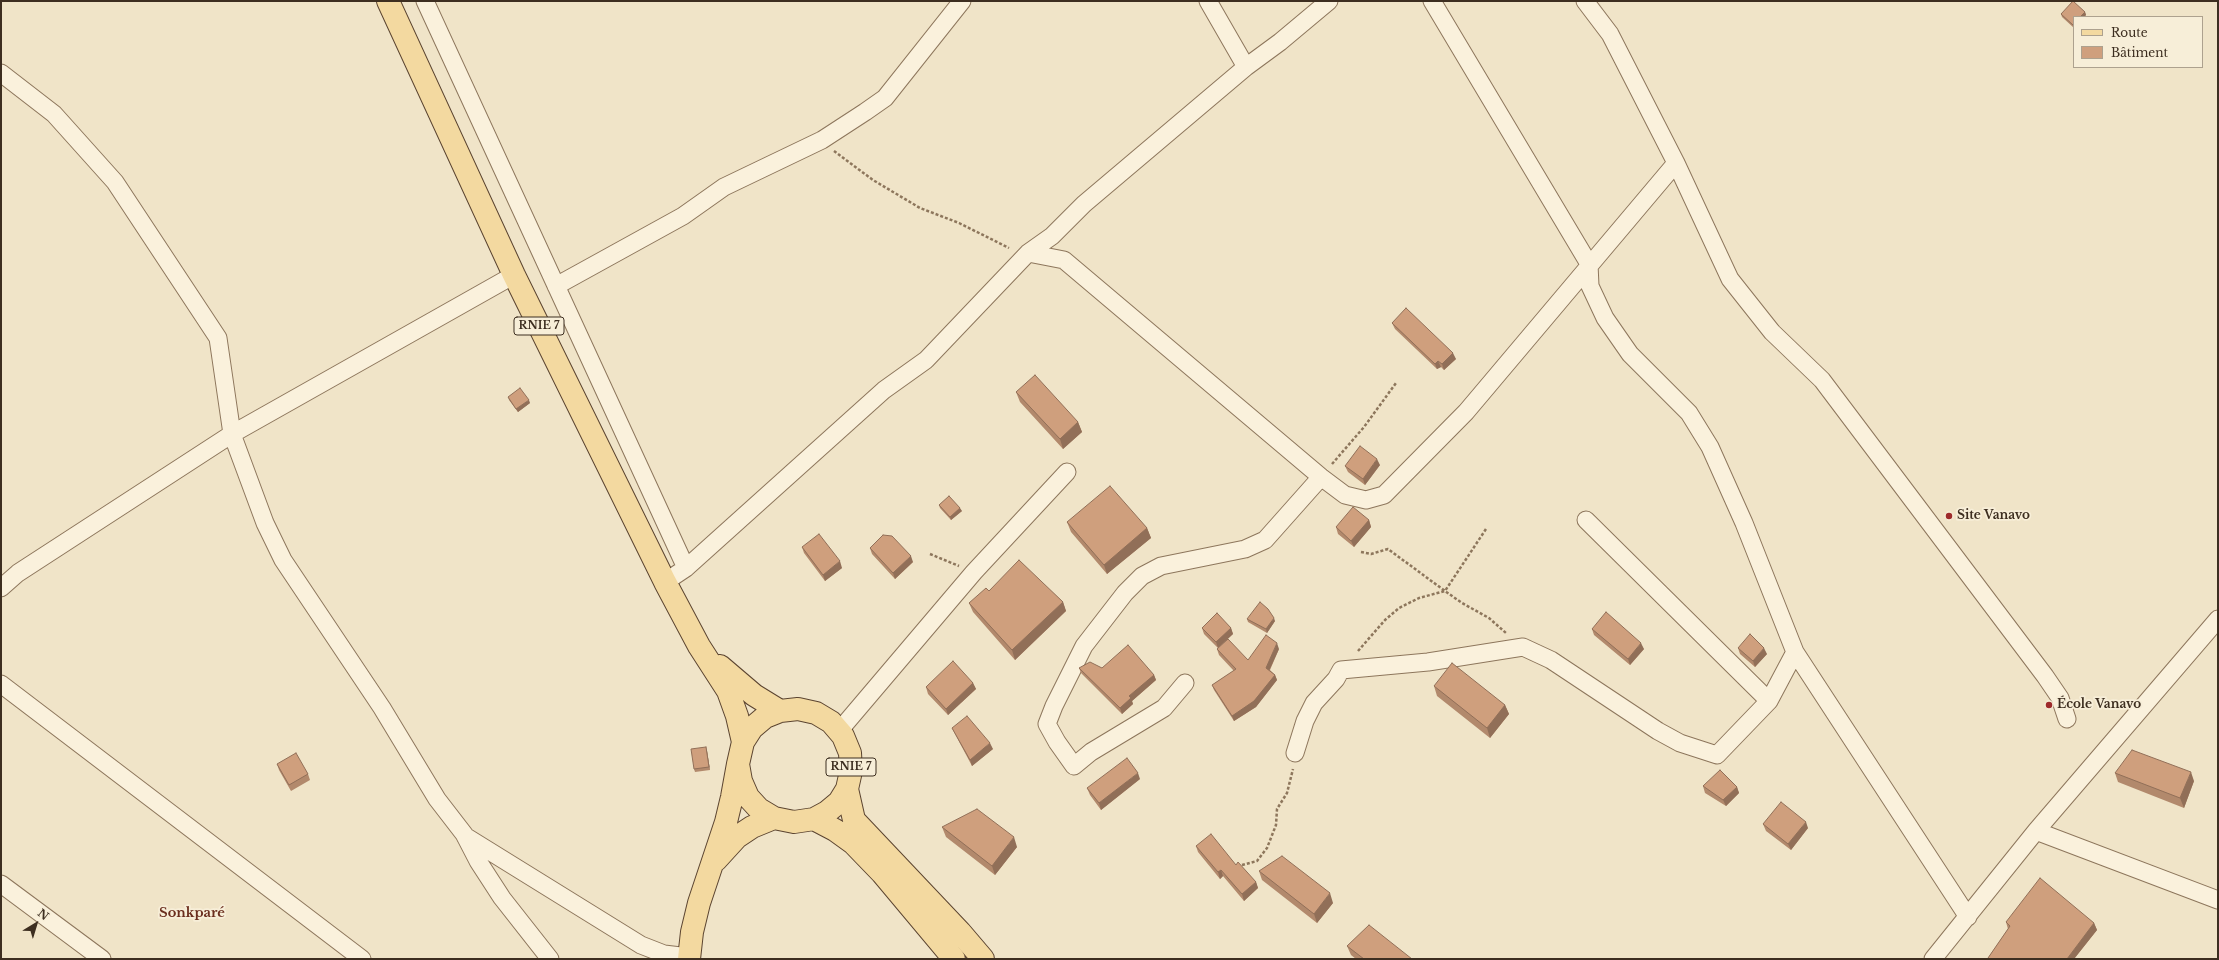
<!DOCTYPE html>
<html>
<head>
<meta charset="utf-8">
<style>
	body { margin:0 }
	#map { position:relative; width:2219px; height:960px; overflow:hidden; background:#f0e4c8; font-family:"Libre Baskerville",serif }
	canvas { display:block }
	.frame { position:absolute; inset:0; border:2px solid #3d2e20; pointer-events:none }
	.legend { position:absolute; left:2073px; top:16px; width:130px; height:52px; box-sizing:border-box; background:#f7eed8; border:1px solid #ada18e; margin:0; padding:5px 7px; list-style:none; font-size:12px; color:#3d2e20 }
	.legend li { display:flex; align-items:center; gap:8px; height:20px }
	.legend b { width:20px; border:1px solid #ada18e }
	.north { position:absolute; left:16px; top:904px; width:40px; height:40px; -webkit-text-stroke:3px #f7eed8; paint-order:stroke; rotate:38deg; font-size:11px; font-weight:700; line-height:16px; text-align:center; color:#3d2e20 }
	.north::after { content:''; display:block; margin:auto; width:14px; height:18px; background:#3d2e20; clip-path:polygon(50% 0,100% 100%,50% 72%,0 100%) }
</style>
</head>
<body>
<div id="map">
<canvas width="2219" height="960"></canvas>
<div class="frame"></div>
<ul class="legend">
<li><b style="height:5px;background:#f3d9a0"></b>Route</li>
<li><b style="height:11px;background:#cf9f7d"></b>Bâtiment</li>
</ul>
<div class="north">N</div>
</div>
<script>
const g = document.querySelector('canvas').getContext('2d');
g.lineJoin = 'round';
function poly(rows) {
  const path = new Path2D();
  for (const r of rows) {
    path.moveTo(r[0], r[1]);
    for (let i = 2; i < r.length; i += 2) path.lineTo(r[i], r[i + 1]);
  }
  return path;
}
function strokePath(path, color, width, dash) {
  g.strokeStyle = color;
  g.lineWidth = width;
  g.lineCap = dash ? 'butt' : 'round';
  g.setLineDash(dash || []);
  g.stroke(path);
}
function fill(path, color) {
  g.fillStyle = color;
  g.fill(path, 'evenodd');
}
function write(font, color, halo, rows, align = 'center') {
  g.font = font + ' "Libre Baskerville",serif';
  g.lineWidth = 3.5;
  g.setLineDash([]);
  g.textBaseline = 'middle';
  g.strokeStyle = halo;
  g.fillStyle = color;
  for (const [text, x, y, turn = 0] of rows) {
    g.save();
    g.translate(x, y);
    g.rotate((+turn || 0) * Math.PI / 180);
    g.textAlign = isNaN(turn) ? turn : align;
    if (halo) g.strokeText(text, 0, 0);
    g.fillText(text, 0, 0);
    g.restore();
  }
}
const path = poly([
	[834,151,873,180,920,208,959,223,1009,248],
	[1332,464,1364,427,1396,383],
	[1361,552,1371,554,1388,549,1445,591,1486,529],
	[930,554,959,566],
	[1358,651,1385,620,1399,608,1419,598,1445,591,1462,603,1489,618,1506,633],
	[1242,865,1257,861,1267,848,1276,825,1277,809,1287,793,1293,769]
]);
const street = poly([
	[425,1,686,568],
	[1208,1,1246,67],
	[1432,1,1589,264,1590,286,1605,318,1630,354,1689,413,1710,447,1744,523,1795,652,1968,917],
	[1585,1,1610,34,1676,163,1730,279,1772,332,1822,380,2045,676,2060,698,2067,719],
	[1,73,54,114,115,182,218,338,232,434,265,523,283,560,382,708,437,799,464,834,478,861,502,898,550,959],
	[1028,253,1064,260,1321,477,1345,495,1366,500,1384,495,1466,412,1676,163],
	[556,286,683,216,724,187,822,140,865,112,885,98,962,1],
	[1586,520,1769,701],
	[665,582,686,568,884,390,926,360,1028,253,1052,236,1084,204,1246,67,1280,42,1329,1],
	[1,588,18,573,232,434,514,275],
	[1185,683,1164,708,1091,752,1074,766,1057,742,1047,724,1054,706,1084,646,1125,593,1142,576,1161,566,1245,549,1265,540,1321,477],
	[1,684,362,959],
	[839,731,974,572,1067,472],
	[1295,753,1305,721,1314,703,1336,679,1341,670,1428,662,1523,647,1551,660,1658,731,1680,743,1717,755,1769,701,1795,652],
	[2036,831,2218,900],
	[465,836,641,945,664,954,689,957],
	[1,884,102,959],
	[1933,959,2036,831,2218,619]
]);
const primary = poly([
	[388,1,514,275,665,582,699,646,728,691,737,716,743,742],
	[720,666,754,695,780,711],
	[847,789,854,820,960,932,983,959],
	[814,819,835,830,853,843,882,873,954,959],
	[716,860,737,837,752,827,774,818],
	[689,959,692,932,699,903,726,822,732,797,738,764,743,742,752,728,765,717,780,711,798,709,816,713,831,722,843,736,850,753,851,771,847,789,839,802,827,812,814,819,794,822,774,818,759,809,748,797,741,781,738,764]
]);
const wall = poly([
	[2085,12,2086,15,2074,28,2062,17,2061,14],
	[1392,323,1456,359,1444,370,1441,367,1437,369,1395,329],
	[1016,392,1078,422,1082,432,1063,449,1020,402],
	[508,397,530,403,518,412,509,400],
	[1380,465,1365,485,1348,472,1345,466],
	[939,505,962,511,951,520,940,508],
	[1369,520,1371,527,1354,547,1338,534,1336,527],
	[1067,522,1147,528,1151,538,1107,574,1071,532],
	[802,547,842,568,825,581,804,553],
	[870,548,913,562,895,579,872,554],
	[1063,602,1066,611,1015,660,973,612,969,603],
	[1247,619,1275,621,1267,633,1248,622],
	[1202,628,1231,628,1233,634,1218,648,1204,634],
	[1592,629,1644,649,1630,665,1594,635],
	[1738,648,1767,654,1755,667,1740,654],
	[1217,649,1248,660,1279,649,1270,670,1275,675,1277,680,1256,707,1234,721,1214,690,1212,685,1234,671,1219,655],
	[1079,668,1102,668,1154,675,1156,680,1132,701,1133,704,1122,714,1081,673],
	[973,683,976,689,948,715,928,694,926,687],
	[1434,686,1505,705,1509,714,1490,738,1437,696],
	[952,728,993,749,972,766,955,734],
	[706,747,707,751,710,770,695,772,694,769],
	[277,764,308,774,310,780,291,791,279,770],
	[2115,773,2194,781,2184,808,2118,782],
	[1140,779,1101,810,1090,795,1087,788],
	[1703,786,1737,787,1739,793,1726,806,1705,793],
	[1763,824,1808,828,1791,850,1766,831],
	[942,827,1017,847,995,875,946,837],
	[1196,846,1236,865,1256,882,1258,888,1244,901,1223,876,1220,879,1198,852],
	[1259,871,1333,903,1317,923,1262,880],
	[2006,922,2094,923,2097,930,2074,959,1988,959,1988,958,2008,929],
	[1347,946,1412,959,1356,959,1351,955]
]);
const shadedWall = poly([
	[2085,12,2086,15,2084,17,2080,17],
	[1453,353,1456,359,1444,370,1442,364],
	[1438,361,1441,367,1437,369,1435,364],
	[529,400,530,403,518,412,516,409],
	[1078,422,1082,432,1063,449,1060,439],
	[1377,459,1380,465,1365,485,1363,479],
	[960,508,962,511,951,520,950,517],
	[1369,520,1371,527,1354,547,1351,541],
	[1147,528,1151,538,1107,574,1104,565],
	[911,556,913,562,895,579,893,573],
	[840,561,842,568,825,581,823,575],
	[1063,602,1066,611,1015,660,1012,650],
	[1274,618,1275,621,1267,633,1266,629],
	[1231,628,1233,634,1218,648,1216,642],
	[1277,643,1279,649,1268,673,1266,668],
	[1641,643,1644,649,1630,665,1628,659],
	[1764,648,1767,654,1755,667,1753,661],
	[1154,675,1156,680,1132,701,1133,704,1122,714,1120,708,1129,696],
	[1275,675,1277,680,1256,707,1234,721,1232,716],
	[973,683,976,689,948,715,946,709],
	[1505,705,1509,714,1490,738,1487,728],
	[990,743,993,749,972,766,970,760],
	[706,747,707,751,710,770,709,767],
	[2191,772,2194,781,2184,808,2180,798],
	[1138,773,1140,779,1101,810,1099,803],
	[1737,787,1739,793,1726,806,1723,800],
	[1806,822,1808,828,1791,850,1788,844],
	[1014,837,1017,847,995,875,992,866],
	[1221,870,1223,876,1220,879,1218,872],
	[1256,882,1258,888,1244,901,1242,894],
	[1330,893,1333,903,1317,923,1314,914],
	[2094,923,2097,930,2074,959,2067,959]
]);
const building = poly([
	[2073,1,2085,12,2080,17,2074,17,2074,23,2073,25,2061,14,2073,1],
	[1406,308,1453,353,1442,364,1438,361,1435,364,1392,323,1406,308],
	[1035,375,1078,422,1060,439,1016,392,1035,375],
	[520,388,529,400,516,409,508,397,520,388],
	[1360,446,1377,459,1363,479,1345,466,1360,446],
	[1110,486,1147,528,1104,565,1067,522,1110,486],
	[949,496,960,508,950,517,939,505,949,496],
	[1353,507,1369,520,1351,541,1336,527,1353,507],
	[819,534,840,561,823,575,802,547,819,534],
	[883,535,892,536,911,556,893,573,870,548,883,535],
	[1019,560,1063,602,1012,650,969,603,986,588,989,591,1019,560],
	[1260,602,1268,609,1274,618,1266,629,1247,619,1260,602],
	[1606,612,1641,643,1628,659,1592,629,1606,612],
	[1217,613,1231,628,1216,642,1202,628,1217,613],
	[1750,634,1764,648,1753,661,1738,648,1750,634],
	[1266,635,1277,643,1266,668,1275,675,1254,701,1232,716,1212,685,1236,669,1217,649,1228,639,1248,660,1266,635],
	[1128,645,1154,675,1129,696,1131,698,1120,708,1079,668,1090,662,1102,668,1128,645],
	[953,661,973,683,946,709,926,687,953,661],
	[1452,663,1505,705,1487,728,1434,686,1452,663],
	[967,716,990,743,970,760,952,728,967,716],
	[706,747,709,767,694,769,691,749,706,747],
	[2132,750,2191,772,2180,798,2115,773,2132,750],
	[296,753,308,774,289,785,277,764,296,753],
	[1127,758,1138,773,1099,803,1087,788,1127,758],
	[1720,770,1737,787,1723,800,1703,786,1720,770],
	[1781,802,1806,822,1788,844,1763,824,1781,802],
	[977,809,1014,837,992,866,942,827,977,809],
	[1211,834,1236,865,1238,862,1256,882,1242,894,1221,870,1218,872,1196,846,1211,834],
	[1282,856,1330,893,1314,914,1259,871,1282,856],
	[2040,878,2094,923,2067,959,1989,959,1988,958,2010,926,2006,922,2040,878],
	[1369,925,1412,959,1364,959,1347,946,1369,925]
]);
const markers = [
	[1949,516,4,"#9e2a2b"],
	[2049,705,4,"#9e2a2b"]
];
const shields = [
	[539,326,50],
	[851,767,50]
];
const shieldNames = [
	["RNIE 7",539,326],
	["RNIE 7",851,767]
];
const poiNames = [
	["Site Vanavo",1957,516],
	["École Vanavo",2057,705]
];
const neighbourhoodNames = [
	["Sonkparé",192,913]
];
strokePath(street, '#8d765c', 19);
strokePath(primary, '#5b4430', 24);
strokePath(path, '#8d765c', 2.5, [3, 2]);
strokePath(street, '#faf1dc', 17);
strokePath(primary, '#f3d9a0', 22);
fill(wall, '#b2896c');
fill(shadedWall, '#916f58');
fill(building, '#cf9f7d');
strokePath(building, '#916f58', 1);
for (const [x, y, r, color] of markers) {
  const dot = new Path2D();
  dot.arc(x, y, r, 0, 2 * Math.PI);
  g.fillStyle = color;
  g.fill(dot);
  strokePath(dot, '#f7eed8', 1.5);
}
for (const [x, y, w] of shields) {
  const box = new Path2D();
  box.roundRect(x - w / 2, y - 9, w, 18, 3);
  g.fillStyle = '#f7eed8';
  g.fill(box);
  strokePath(box, '#3d2e20', 1);
}
write('bold 11px', '#3d2e20', null, shieldNames);
write('bold 12px', '#3d2e20', '#f7eed8', poiNames, 'left');
write('bold 13px', '#6b2e1e', '#f7eed8', neighbourhoodNames);
</script>
</body>
</html>
